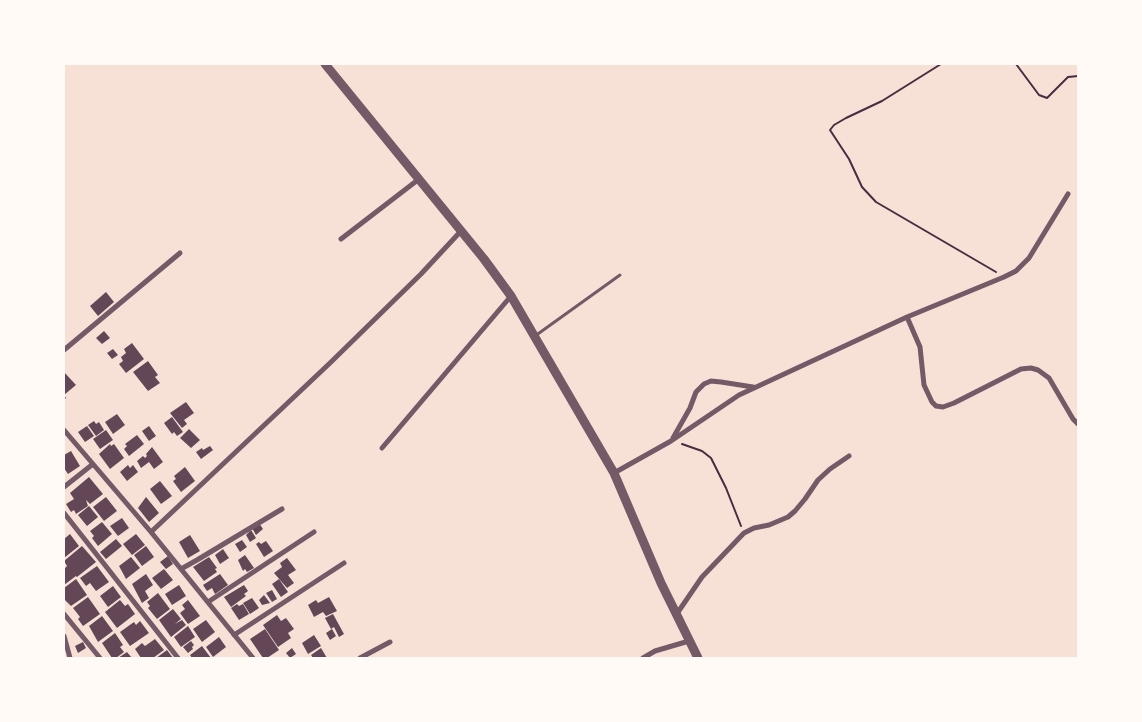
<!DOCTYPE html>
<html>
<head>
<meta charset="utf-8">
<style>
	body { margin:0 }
	#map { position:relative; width:1142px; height:722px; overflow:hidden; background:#f7e1d7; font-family:Helvetica,sans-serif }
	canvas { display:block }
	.frame { position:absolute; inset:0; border:65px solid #fffaf5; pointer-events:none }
</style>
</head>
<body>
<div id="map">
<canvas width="1142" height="722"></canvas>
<div class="frame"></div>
</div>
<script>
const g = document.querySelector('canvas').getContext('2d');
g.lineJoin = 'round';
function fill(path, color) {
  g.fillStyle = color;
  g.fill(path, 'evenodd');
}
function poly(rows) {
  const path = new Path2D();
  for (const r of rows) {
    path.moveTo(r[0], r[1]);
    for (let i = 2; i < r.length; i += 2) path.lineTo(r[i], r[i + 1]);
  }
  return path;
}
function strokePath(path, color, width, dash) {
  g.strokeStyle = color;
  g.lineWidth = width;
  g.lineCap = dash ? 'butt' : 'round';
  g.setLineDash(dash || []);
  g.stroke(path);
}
const building = poly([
	[106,292,114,302,98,316,90,306],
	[104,331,110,338,102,344,96,338],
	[132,343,144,359,126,373,119,364,123,361,121,357,126,353,124,349],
	[113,349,118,355,112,359,107,353],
	[148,361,158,375,155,377,160,383,148,391,133,372],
	[64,372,76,385,64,395,66,398,64,400],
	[186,402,194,413,184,420,187,424,182,428,170,413],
	[117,414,125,425,113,434,105,422],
	[172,417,183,432,177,436,174,432,172,434,164,423],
	[94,421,96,424,99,422,104,430,96,436,88,425],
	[87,426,94,436,85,442,78,432],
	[149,426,156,436,149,441,142,431],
	[189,429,200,440,191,448,180,438],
	[106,430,113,440,100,449,93,439],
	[137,435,144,444,129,456,124,449,127,446,125,444],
	[110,444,111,446,114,444,124,458,110,469,99,454],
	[210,446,213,450,201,459,196,452,202,448,203,450],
	[152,447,163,462,154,469,149,462,141,468,137,461,143,456,145,458,147,456,146,454],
	[71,451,80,466,68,474,64,468,64,455],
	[128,465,130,468,133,465,138,472,127,481,120,472],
	[185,467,195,481,181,492,173,481,176,479,174,476],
	[89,477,103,494,90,504,86,500,88,506,76,514,74,510,71,512,66,504,74,499,70,493],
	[160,481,172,496,161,504,150,489],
	[106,497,117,511,104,521,93,507],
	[146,497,159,513,149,522,138,508],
	[89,506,98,517,87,526,78,515],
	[122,518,129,528,118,536,110,526],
	[102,522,112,534,98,546,92,538,94,536,90,531],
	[259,523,263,529,256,535,252,528],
	[251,530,256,538,250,542,246,535],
	[70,534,79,546,64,558,64,539],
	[136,534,145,545,132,555,123,544],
	[190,535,200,551,188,558,179,542],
	[116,539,122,546,106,559,100,552],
	[242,540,247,547,240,552,235,544],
	[266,541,273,551,264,557,256,544,259,542,261,544],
	[82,546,96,562,77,577,76,576,64,585,64,569,67,566,64,561],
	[146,546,154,557,142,566,134,555],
	[223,549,229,558,220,564,215,555],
	[245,555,254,568,247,572,245,569,243,571,238,560],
	[168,556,173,564,166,569,160,562],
	[131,557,140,568,126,579,119,566],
	[209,557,217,568,215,569,217,572,204,581,193,567],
	[287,558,296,570,288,575,294,583,287,588,274,573,282,567,280,563],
	[97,566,109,582,96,591,90,583,86,586,80,578],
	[164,569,173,580,161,589,152,578],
	[146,574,153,585,145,591,149,598,142,603,132,584],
	[220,574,228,585,215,594,212,588,207,591,203,585],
	[76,579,87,595,71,606,64,599,64,588],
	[279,579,288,592,281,597,272,584],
	[179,585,186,596,172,605,165,594],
	[244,585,248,591,244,594,246,596,231,607,224,597],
	[113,586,121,597,108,607,100,596],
	[272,590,277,599,272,602,266,593],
	[158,593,170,609,157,619,148,608,150,606,147,602],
	[264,595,270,603,262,605,259,600],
	[88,597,100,614,83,626,78,619,80,617,73,608],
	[329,597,337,611,326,616,323,612,314,617,308,605,316,600,318,603],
	[252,598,259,608,250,614,243,603],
	[120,600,125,606,128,604,135,614,117,628,105,612],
	[188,600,200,616,188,624,180,613,185,609,182,605],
	[237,604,239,606,243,604,249,614,239,620,231,608],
	[173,609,181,619,175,624,182,620,186,625,171,637,159,620],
	[333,614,344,634,339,637,334,627,331,629,325,618],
	[277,615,281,621,286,618,294,629,288,633,291,638,278,647,263,625],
	[102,616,113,631,98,642,89,626],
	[206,620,215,632,202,642,193,629],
	[140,621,149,633,130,646,120,632,134,622,136,625],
	[188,626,195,637,181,647,174,637],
	[265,629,279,650,267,658,263,658,250,639],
	[332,629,336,636,330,640,326,633],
	[115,633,123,645,120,647,124,652,116,658,112,658,102,643],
	[314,635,321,646,308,654,302,643],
	[219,637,226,647,213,657,206,647],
	[155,639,164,650,153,658,141,658,135,649,142,643,145,646],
	[191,641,194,645,192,647,193,649,188,653,183,647],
	[83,642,86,648,78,653,75,646],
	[202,646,211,658,192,658,190,655],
	[292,648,296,654,290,658,286,653],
	[321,648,327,658,313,658,311,655],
	[167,650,173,658,156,658],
	[127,652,132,658,118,658]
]);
const path = poly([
	[941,64,882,101,846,118,834,125,830,130,849,159,862,187,876,202,996,272],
	[1016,64,1039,95,1047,98,1068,77,1078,76],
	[682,444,702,451,711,458,726,488,741,526]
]);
const service = poly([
	[535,336,620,275]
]);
const minor = poly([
	[341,239,419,179],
	[907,317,920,347,924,385,932,402,936,406,943,407,954,403,1021,369,1031,368,1038,370,1049,378,1073,419,1078,424],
	[64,350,180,253],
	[64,430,151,532,253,658],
	[673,438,690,408,696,392,704,384,711,381,721,382,753,387],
	[382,448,511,296],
	[614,473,671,441,739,395,907,317,1004,277,1016,271,1029,258,1068,194],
	[64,487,93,464],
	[64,513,178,658],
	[151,532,330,363,421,274,461,231],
	[181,569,197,560,282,509],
	[208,602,314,532],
	[64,614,100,658],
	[676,615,702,577,744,533,754,528,769,525,788,517,795,511,805,499,818,480,830,469,849,456],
	[234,635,344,563],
	[64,636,70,658],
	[360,658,390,642],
	[643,658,655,651,689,641]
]);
const tertiary = poly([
	[325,64,484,259,511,296,614,473,661,583,698,658]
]);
fill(building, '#644757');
strokePath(path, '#4a2c40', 2);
strokePath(service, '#755966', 3);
strokePath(minor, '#755966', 5);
strokePath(tertiary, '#755966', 9);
</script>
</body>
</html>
